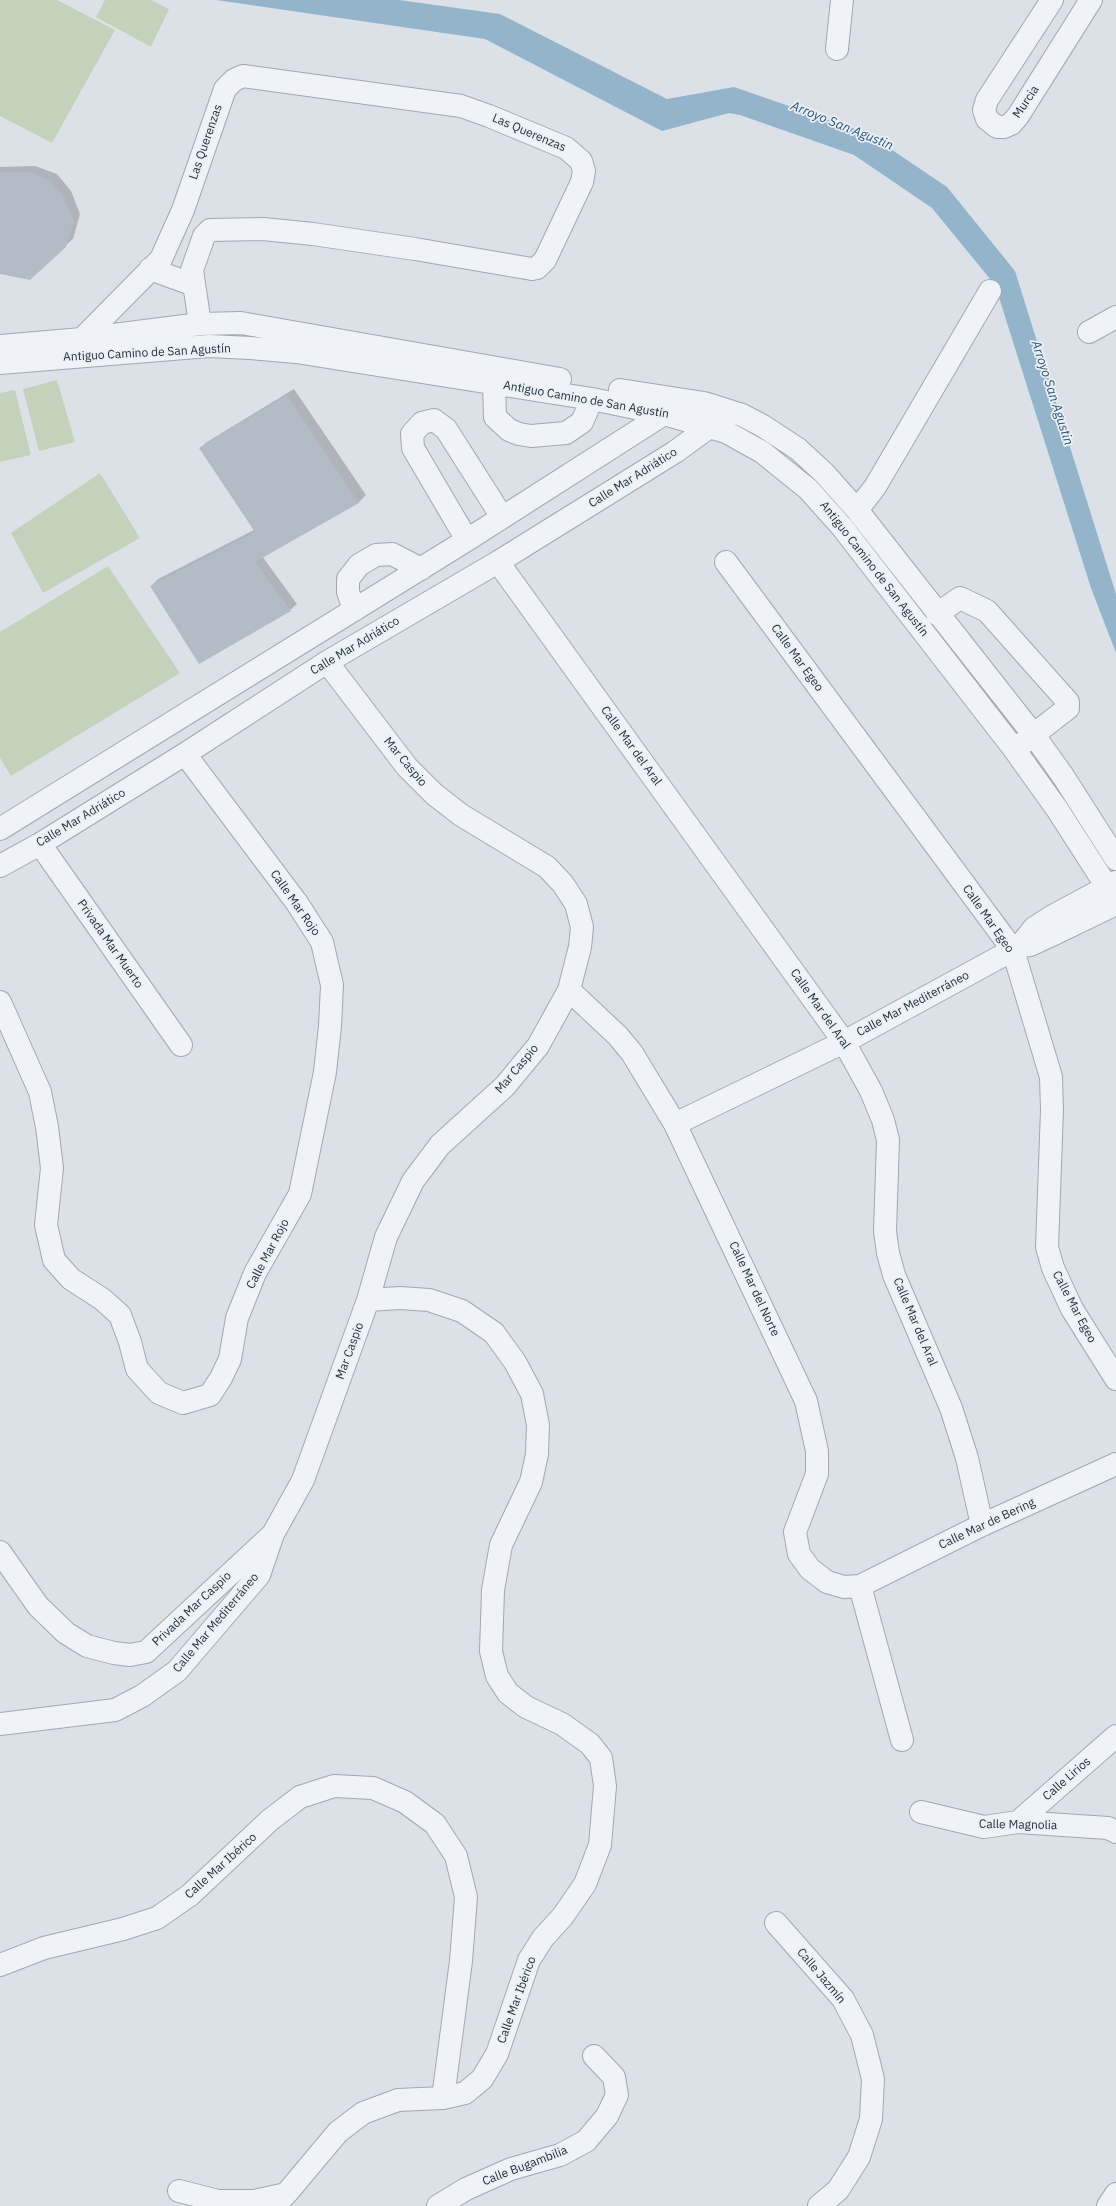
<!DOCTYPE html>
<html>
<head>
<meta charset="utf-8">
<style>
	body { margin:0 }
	canvas { display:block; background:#dce1e8 }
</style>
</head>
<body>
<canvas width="1116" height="2206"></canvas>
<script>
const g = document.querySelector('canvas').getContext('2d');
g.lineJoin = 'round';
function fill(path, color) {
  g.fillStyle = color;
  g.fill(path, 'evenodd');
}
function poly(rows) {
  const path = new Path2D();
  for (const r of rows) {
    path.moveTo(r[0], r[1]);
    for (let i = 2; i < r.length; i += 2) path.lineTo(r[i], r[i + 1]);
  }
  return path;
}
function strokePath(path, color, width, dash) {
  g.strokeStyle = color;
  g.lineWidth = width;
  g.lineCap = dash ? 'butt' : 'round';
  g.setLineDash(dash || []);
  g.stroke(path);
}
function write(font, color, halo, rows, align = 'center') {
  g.font = font + ' "IBM Plex Sans",sans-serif';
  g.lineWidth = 3.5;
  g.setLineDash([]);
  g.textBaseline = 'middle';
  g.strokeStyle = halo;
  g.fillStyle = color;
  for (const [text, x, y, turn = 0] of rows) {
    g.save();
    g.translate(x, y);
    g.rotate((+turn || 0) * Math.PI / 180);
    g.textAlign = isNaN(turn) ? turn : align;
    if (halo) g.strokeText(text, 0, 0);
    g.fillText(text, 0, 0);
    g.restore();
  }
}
const green = poly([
	[0,0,57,0,115,30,52,143,0,116],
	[105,0,151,0,169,9,151,47,96,17],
	[57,380,75,442,39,451,23,389],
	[15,390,31,455,0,462,0,393],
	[100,473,140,538,43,593,11,533],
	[108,566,180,673,11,776,0,758,0,632]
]);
const water = poly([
	[216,0,399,0,500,14,667,99,734,87,867,133,947,187,1015,271,1116,594,1116,653,1091,588,995,285,932,208,854,155,740,115,729,113,662,131,485,39]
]);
const shadow = poly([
	[35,166,57,174,71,191,80,214,73,239,65,246,0,273,0,167],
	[294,389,366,495,359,502,262,556,297,604,290,610,151,586,158,579,254,530,200,448,207,442]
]);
const building = poly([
	[0,172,28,172,50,181,64,198,74,221,66,247,30,280,0,274],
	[287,395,359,503,255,562,291,611,199,664,150,586,255,532,199,448]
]);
const minor = poly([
	[1052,0,987,100,984,110,987,119,997,127,1004,127,1011,124,1018,116,1091,0],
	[837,49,842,0],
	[150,269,194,285],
	[1089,332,1116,317],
	[82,339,161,259,183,210,225,89,234,80,243,76,461,106,489,116,566,148,581,161,584,171,582,182,545,260,537,268,532,269,415,249,313,234,263,229,210,230,204,236,192,270,200,324],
	[0,346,82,339,200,324,241,323,560,379],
	[0,363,209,346,250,348,296,352,592,399,664,414,726,432,762,452,808,489,842,527,1014,749,1057,809,1116,901],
	[494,384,495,417,509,430,519,434,531,436,566,433,582,422,592,399],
	[620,390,704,403,742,415,763,426,798,449,824,473,857,510,1033,734,1063,776,1116,859],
	[857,510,875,487,990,291],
	[467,540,413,448,412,434,422,423,434,420,446,429,502,517],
	[498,562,844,1042,871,1091,883,1120,888,1140,885,1231,888,1253,894,1275,951,1408,967,1458,982,1525],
	[726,562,1013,950,1051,1077,1052,1110,1047,1247,1053,1268,1072,1309,1116,1379],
	[354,610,348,592,348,579,359,565,376,555,392,554,421,569],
	[937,614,960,598,987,611,1068,702,1068,708,1023,743],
	[0,829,467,540,664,414],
	[40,844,181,1045],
	[0,866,40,844,185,754,327,662,498,562,675,452,719,420],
	[1023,942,1034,928,1051,917,1116,882],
	[569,990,618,1036,632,1053,675,1124,806,1401,817,1451,817,1474,795,1532,799,1554,810,1569,827,1582,844,1587,860,1586,982,1525,1116,1464],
	[0,1002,40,1092,47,1127,52,1168,46,1225,54,1260,71,1279,102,1299,120,1315,130,1342,137,1369,159,1393,183,1403,210,1395,221,1378,230,1359,237,1318,255,1273,300,1194,325,1072,330,1026,332,985,322,942,297,903,185,754],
	[675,1124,844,1042,1020,946,1030,945,1056,933,1116,904],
	[0,1552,38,1606,66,1633,87,1646,114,1653,130,1655,146,1652,272,1535],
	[860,1586,902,1740],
	[0,1724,115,1710,142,1696,177,1671,259,1575,273,1534,303,1480,368,1300,386,1237,413,1181,440,1145,505,1086,538,1046,569,990,580,947,582,927,576,904,563,884,547,867,461,815,434,794,407,767,327,662],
	[921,1812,984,1827,1018,1822,1108,1828,1116,1832],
	[1018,1822,1116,1736],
	[776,1923,843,1999,862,2035,873,2079,871,2119,859,2157,838,2190,819,2206],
	[0,1965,44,1948,123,1929,157,1918,190,1895,270,1820,300,1797,334,1786,373,1788,405,1802,435,1824,456,1856,466,1897,461,1961,443,2098],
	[179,2191,218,2201,254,2201,286,2194],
	[273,2206,286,2194,338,2132,363,2113,398,2100,443,2098,465,2093,482,2079,497,2054,529,1960,543,1938,563,1916,585,1884,600,1845,605,1786,601,1758,590,1744,562,1724,526,1707,508,1693,497,1676,491,1651,493,1590,501,1545,531,1482,537,1454,538,1425,532,1394,515,1362,494,1333,462,1311,429,1300,400,1298,368,1300],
	[438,2206,466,2189,511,2169,560,2155,586,2141,607,2116,617,2095,614,2077,594,2056],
	[1108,2206,1116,2194]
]);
const streetNames = [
	["Murcia",1026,102,-56],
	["Las Querenzas",529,133,23],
	["Las Querenzas",206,142,-71],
	["Antiguo Camino de San Agustín",147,353,-3],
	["Antiguo Camino de San Agustín",586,400,10],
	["Calle Mar Adriático",633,478,-32],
	["Antiguo Camino de San Agustín",874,569,52],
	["Calle Mar Adriático",355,646,-31],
	["Calle Mar Egeo",797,658,54],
	["Calle Mar del Aral",631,746,54],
	["Mar Caspio",405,762,50],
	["Calle Mar Adriático",81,818,-31],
	["Calle Mar Rojo",295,903,55],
	["Calle Mar Egeo",988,919,55],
	["Privada Mar Muerto",110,944,55],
	["Calle Mar Mediterráneo",913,1004,-28],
	["Calle Mar del Aral",820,1009,55],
	["Mar Caspio",517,1069,-50],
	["Calle Mar Rojo",268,1254,-62],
	["Calle Mar del Norte",754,1289,65],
	["Calle Mar Egeo",1074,1307,62],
	["Calle Mar del Aral",915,1322,67],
	["Mar Caspio",350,1351,-70],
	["Calle Mar de Bering",987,1524,-25],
	["Privada Mar Caspio",192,1609,-43],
	["Calle Mar Mediterráneo",216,1623,-50],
	["Calle Lirios",1067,1779,-41],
	["Calle Magnolia",1018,1825,1],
	["Calle Mar Ibérico",221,1866,-42],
	["Calle Jazmín",821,1976,50],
	["Calle Mar Ibérico",517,2000,-70],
	["Calle Bugambilia",525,2166,-21]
];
const waterNames = [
	["Arroyo San Agustin",842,126,22],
	["Arroyo San Agustin",1052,393,72]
];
fill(green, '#c4d2bc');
fill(water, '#93b4cb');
fill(shadow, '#0003');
fill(building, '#b3bbc5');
strokePath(minor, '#a1a8b2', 24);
strokePath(minor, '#eff2f6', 22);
write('12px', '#24303f', '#ebf0f5', streetNames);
write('italic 13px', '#2b5476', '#ebf0f5', waterNames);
</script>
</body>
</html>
